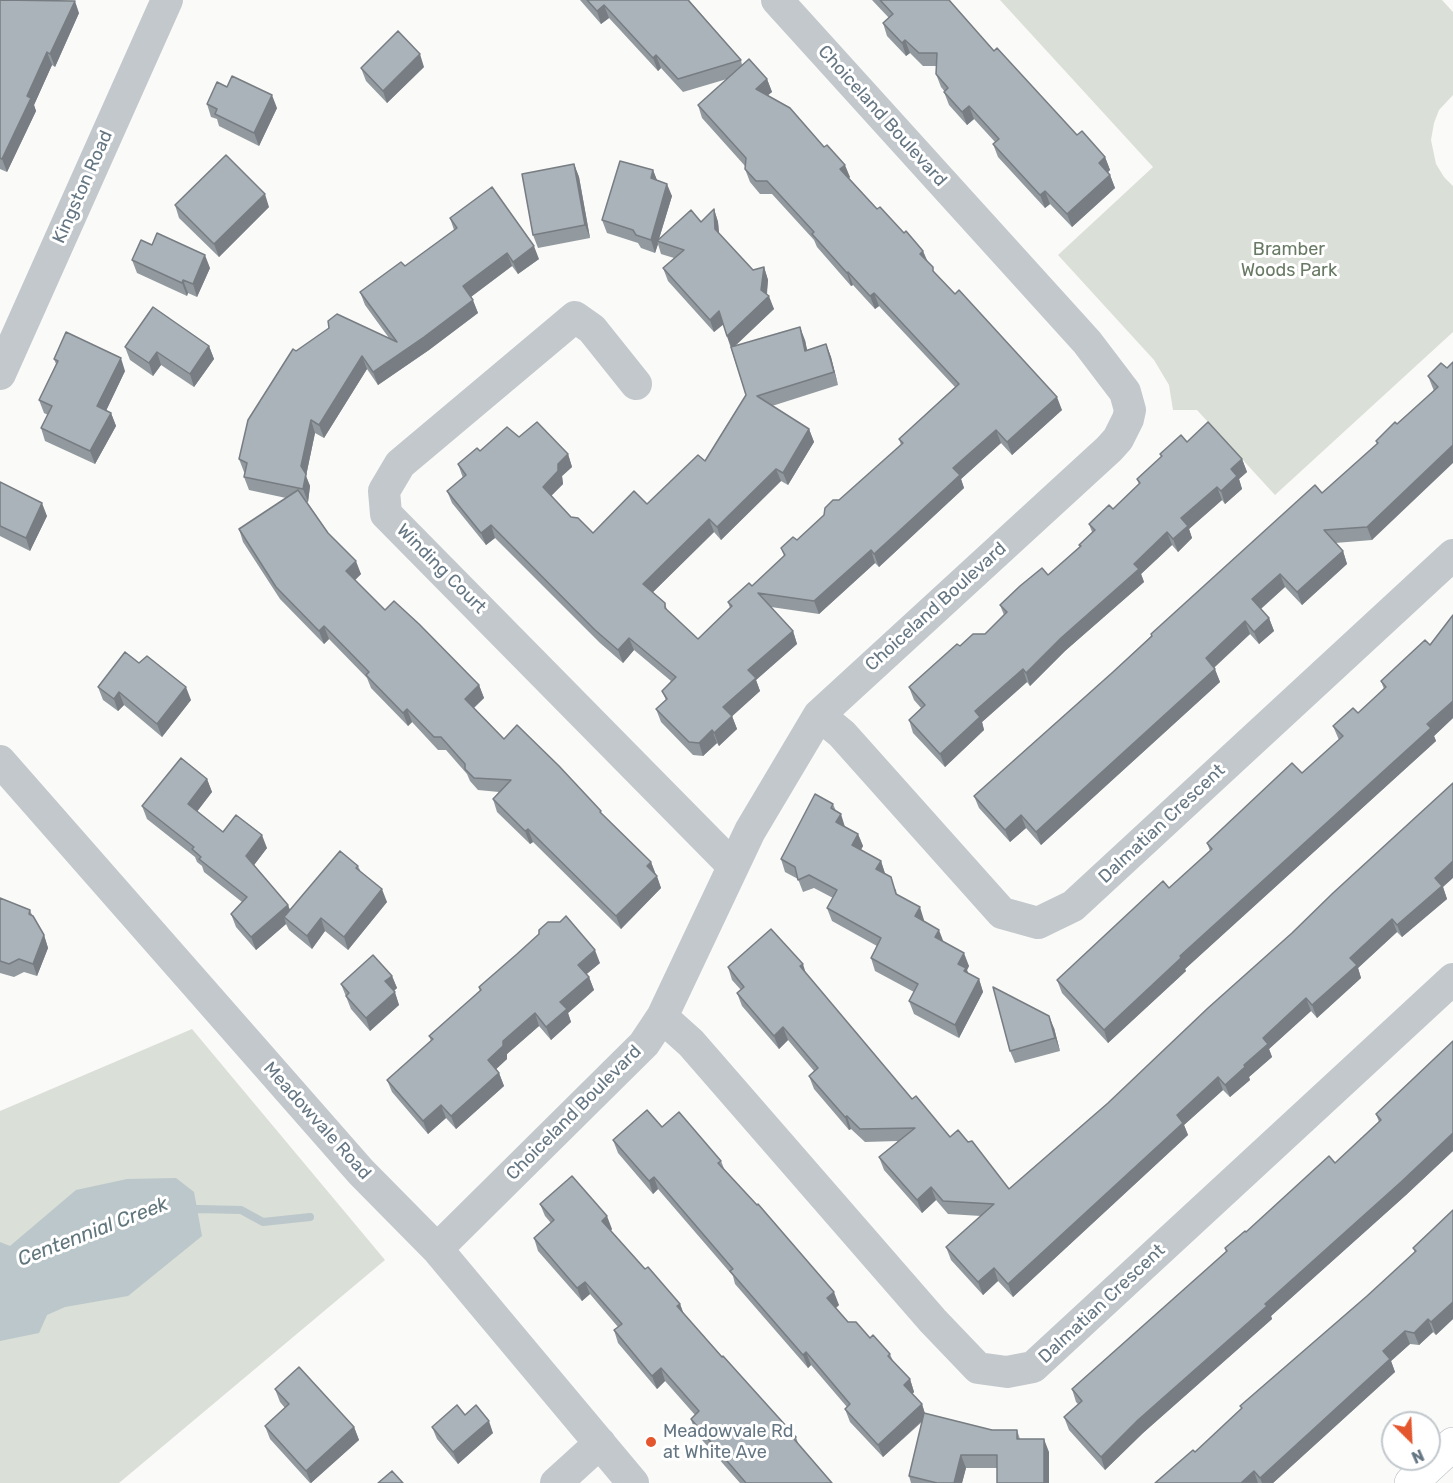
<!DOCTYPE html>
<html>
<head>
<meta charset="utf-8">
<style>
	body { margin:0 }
	#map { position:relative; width:1453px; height:1483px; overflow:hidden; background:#fafaf8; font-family:Rubik,sans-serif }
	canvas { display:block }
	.north { position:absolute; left:1381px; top:1411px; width:60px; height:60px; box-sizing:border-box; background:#fff; border:2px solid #c1c8cd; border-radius:50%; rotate:156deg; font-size:16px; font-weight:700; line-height:24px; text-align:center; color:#657683 }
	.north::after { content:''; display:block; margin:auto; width:21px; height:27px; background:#e4572e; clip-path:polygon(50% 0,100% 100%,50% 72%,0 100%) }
</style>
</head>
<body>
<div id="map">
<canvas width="1453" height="1483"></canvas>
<div class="north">N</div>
</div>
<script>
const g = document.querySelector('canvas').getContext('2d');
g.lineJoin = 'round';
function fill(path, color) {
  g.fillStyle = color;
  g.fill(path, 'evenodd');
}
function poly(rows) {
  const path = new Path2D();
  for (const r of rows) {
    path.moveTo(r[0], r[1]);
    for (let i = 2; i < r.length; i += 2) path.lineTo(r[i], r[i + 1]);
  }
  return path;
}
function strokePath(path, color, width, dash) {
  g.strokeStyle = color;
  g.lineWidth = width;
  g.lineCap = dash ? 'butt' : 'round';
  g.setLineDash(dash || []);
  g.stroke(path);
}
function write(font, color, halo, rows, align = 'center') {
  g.font = font + ' Rubik,sans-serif';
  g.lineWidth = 6;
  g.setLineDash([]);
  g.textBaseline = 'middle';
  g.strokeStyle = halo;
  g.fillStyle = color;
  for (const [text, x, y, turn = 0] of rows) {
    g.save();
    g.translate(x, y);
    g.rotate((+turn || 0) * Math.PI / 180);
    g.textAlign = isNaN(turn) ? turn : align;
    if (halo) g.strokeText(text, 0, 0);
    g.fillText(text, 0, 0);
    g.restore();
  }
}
const green = poly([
	[1000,0,1442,0,1453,12,1453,95,1439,110,1434,123,1431,140,1436,164,1444,177,1453,186,1453,332,1275,495,1197,410,1173,410,1169,385,1154,360,1058,255,1153,167],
	[192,1029,385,1260,119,1483,0,1483,0,1111]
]);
const water = poly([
	[176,1178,194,1192,202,1236,128,1296,65,1307,47,1315,39,1333,0,1341,0,1242,10,1246,76,1190,127,1179]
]);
const stream = poly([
	[189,1212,197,1209,241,1210,263,1222,310,1217]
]);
const minor = poly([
	[0,374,167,0],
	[636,384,592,329,575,317,400,464,384,491,386,514,732,865],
	[819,715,842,734,1002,913,1038,923,1073,906,1453,555],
	[0,761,361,1172,437,1249,633,1483],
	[662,1017,691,1043,933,1321,978,1368,1007,1372,1033,1367,1453,979],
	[437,1249,644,1044,662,1017,750,831,819,715,1109,449,1118,439,1128,419,1130,410,1125,392,1087,342,777,0],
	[556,1483,600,1443]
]);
const major = poly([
	[1411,1483,1453,1444]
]);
const wall = poly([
	[0,0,79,13,55,67,52,65,34,105,36,111,7,172,0,169],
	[580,0,689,0,741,60,742,65,767,79,772,92,767,95,850,177,849,178,877,209,923,251,928,262,935,273,1062,410,1012,455,1001,443,961,479,964,488,950,501,879,567,875,563,819,614,771,607,793,631,797,644,756,680,760,691,732,716,737,729,719,746,717,743,703,756,693,755,661,722,656,709,666,700,662,691,671,681,634,650,623,663,600,643,495,538,486,545,452,503,447,491,463,478,458,464,480,451,519,437,568,454,572,467,562,476,563,484,551,496,571,517,593,533,647,504,705,461,746,395,723,324,714,332,668,281,663,268,674,258,661,254,658,244,655,253,641,248,638,243,607,233,602,220,653,170,657,180,672,196,659,239,701,222,714,209,718,222,719,234,753,270,764,267,768,280,767,295,774,309,734,346,805,340,807,350,826,344,831,357,838,385,772,406,809,429,814,442,788,485,781,481,721,540,714,532,653,592,665,603,667,610,698,639,730,608,728,602,752,586,784,556,781,548,797,540,901,445,899,439,955,387,879,306,875,309,853,285,851,286,817,247,814,240,772,194,760,194,750,182,745,169,745,166,702,118,698,105,727,79,683,92,661,68,658,71,609,18,601,24],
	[872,0,949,0,994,51,1077,135,1105,157,1110,170,1108,172,1110,175,1115,188,1072,227,1050,204,1045,208,998,157,993,144,995,142,974,119,967,125,949,105,944,92,945,92,941,87,936,74,936,66,923,66,910,53,906,56,887,36,883,23,889,18],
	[424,67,387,103,366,81,361,68],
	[207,104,277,108,259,146,219,126,217,119,211,117],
	[574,164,579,177,590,238,538,248,533,235],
	[175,205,269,207,219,257,179,218],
	[450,218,539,259,518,274,512,266,471,297,478,313,429,350,378,385,367,369,324,438,315,433,306,476,310,486,308,502,307,502,328,533,361,574,355,580,385,610,479,685,484,698,474,708,504,739,603,815,651,862,661,888,621,929,533,842,530,844,497,812,493,799,499,792,478,790,470,781,467,774,446,750,438,750,412,722,408,726,371,688,367,678,329,639,324,644,280,599,243,542,239,529,286,498,249,490,244,477,245,473,244,472,239,459,296,351,389,338,365,305,360,292,405,266,454,230],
	[132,260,210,268,197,297,188,293,187,296,137,273],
	[209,346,214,359,194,387,161,365,153,376,130,360,125,347],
	[54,359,125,371,106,411,111,413,116,426,95,464,45,441,41,428,48,415,44,413,39,400,56,364],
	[1447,368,1372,540,1335,543,1343,551,1347,564,1302,605,1285,587,1261,609,1269,618,1274,631,1259,644,1250,634,1214,668,1220,682,1041,845,1026,828,1010,842,979,808,974,796,1113,672,1151,636,1151,634,1322,493,1377,444,1376,441,1397,424,1434,391,1428,376],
	[1187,442,1242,459,1247,472,1239,479,1242,489,1225,504,1222,500,1189,529,1192,538,1178,552,1172,545,1141,574,1144,582,1065,651,1030,686,1027,682,982,722,984,730,945,767,913,733,909,720,921,708,914,700,909,687,960,646,985,634,1004,615,1000,605,1048,575,1080,546,1079,545,1092,532,1089,524,1113,509,1139,484,1137,479,1161,457,1160,454],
	[0,482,47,516,30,551,0,536],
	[1453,615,1453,718,1434,736,1436,741,1185,969,1186,971,1108,1043,1062,993,1057,980,1169,888,1210,851,1207,843,1302,773,1339,740,1333,726,1358,713,1384,689,1381,681,1430,645],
	[98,687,191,700,162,737,124,705,118,711,103,700],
	[207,779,212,792,197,811,223,832,267,848,254,865,288,905,290,910,358,866,361,872,387,902,348,950,325,931,312,949,289,930,286,924,256,950,236,927,231,914,242,902,204,872,202,866,197,862,195,857,147,819,142,806],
	[833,804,836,811,845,827,858,834,863,846,861,850,881,861,885,873,896,890,897,895,924,920,924,921,944,942,969,966,967,970,968,973,979,979,983,992,959,1038,914,1014,909,1001,914,992,875,971,871,958,877,946,832,921,827,908,833,898,814,888,803,892,798,879,785,872,781,859],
	[1443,887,1447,899,1402,937,1397,932,1358,968,1361,978,1317,1018,1311,1011,1269,1049,1272,1057,1249,1077,1250,1080,1230,1097,1223,1090,1184,1125,1188,1135,1013,1297,998,1281,983,1295,951,1260,946,1247,981,1216,948,1214,936,1200,922,1213,884,1170,879,1157,898,1141,865,1142,851,1129,849,1130,814,1089,809,1076,814,1071,788,1040,779,1049,742,1006,737,993,741,990,732,980,728,967,806,974,912,1099,950,1137,1009,1189,1108,1103],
	[0,898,30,910,32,915,44,935,48,948,37,976,24,972,14,977,0,973],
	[600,963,586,974,589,977,594,990,568,1013,571,1022,551,1040,539,1026,507,1054,507,1059,496,1069,499,1073,504,1086,456,1129,446,1118,428,1134,392,1092,387,1080,431,1041,429,1036,480,991,479,987],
	[392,976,397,988,394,991,399,1005,370,1031,351,1009,341,984],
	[1054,1028,1060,1051,1015,1063,1010,1051],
	[1453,1041,1453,1151,1406,1195,1271,1316,1272,1319,1143,1433,1105,1470,1069,1430,1064,1417,1078,1404,1076,1402,1072,1389,1226,1252,1225,1248,1335,1163,1379,1122,1376,1114],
	[662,1127,721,1161,725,1171,839,1305,836,1308,848,1322,870,1338,890,1354,893,1361,910,1379,914,1392,912,1394,922,1404,925,1414,992,1430,1017,1430,1020,1439,1049,1452,1049,1483,997,1483,997,1468,966,1468,962,1483,911,1483,909,1476,923,1421,883,1457,850,1422,845,1409,847,1407,811,1365,808,1368,735,1284,733,1276,658,1189,653,1194,618,1153,613,1140],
	[540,1204,612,1229,611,1231,645,1269,680,1304,683,1313,722,1357,796,1437,799,1446,832,1483,740,1483,695,1432,691,1419,695,1415,665,1381,657,1389,618,1343,614,1330,618,1327,590,1294,582,1301,538,1251,534,1238,551,1223,545,1216],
	[1453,1210,1453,1319,1436,1335,1433,1332,1419,1345,1410,1344,1391,1361,1395,1372,1273,1483,1155,1483,1195,1452,1242,1409,1240,1406,1367,1296,1415,1253,1413,1248],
	[275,1389,354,1427,359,1440,311,1483,310,1483,270,1439,265,1426,285,1408,280,1402],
	[465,1415,493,1433,458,1464,437,1439,432,1427]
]);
const shadedWall = poly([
	[75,1,79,13,55,67,50,54],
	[604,5,609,18,601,24,597,11],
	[905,40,910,53,906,56,902,43],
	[47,52,52,65,34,105,36,111,7,172,2,159,27,96],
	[420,54,424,67,387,103,383,91],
	[656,55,661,68,658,71,653,58],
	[767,79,772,92,760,102,756,89],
	[272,95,277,108,259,146,254,133],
	[969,106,974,119,967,125,962,112],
	[1105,157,1110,170,1104,176,1099,163],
	[574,164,579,177,590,238,585,225],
	[845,165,850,177,845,182,840,169],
	[653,170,658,183,651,178],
	[1110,175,1115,188,1072,227,1067,214],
	[667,184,672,196,658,242,657,241,658,244,655,253,651,240],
	[1045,191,1050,204,1045,208,1040,195],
	[265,194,269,207,219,257,214,244],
	[714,209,718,222,720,242,715,229],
	[534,246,539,259,518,274,513,262],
	[923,251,928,264,920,254],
	[507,253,512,266,468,299,463,286],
	[205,255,210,268,197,297,193,284],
	[764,267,768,280,766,299,769,296,774,309,732,349,727,336,761,290],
	[848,272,853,285,851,286,847,273],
	[183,280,188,293,187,296,182,283],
	[874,293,879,306,875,309,870,296],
	[473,300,478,313,429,350,378,385,373,372],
	[719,311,724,324,714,332,710,320],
	[800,327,805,340,810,364,805,351],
	[826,344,831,357,838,385,834,372],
	[209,346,214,359,194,387,190,374],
	[157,352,161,365,153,376,149,363],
	[362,356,367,369,324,438,319,425],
	[121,358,125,371,102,419,97,406],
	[1057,397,1062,410,1012,455,1007,442],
	[111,413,116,426,95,464,90,451],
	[311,420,315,433,306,476,310,486,308,502,303,489,301,466],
	[809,429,814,442,788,485,783,473],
	[996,430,1001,443,961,479,964,488,879,567,874,554,953,468],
	[1453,445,1453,463,1372,540,1367,527],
	[568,454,572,467,562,476,563,484,547,500,543,487,558,464],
	[1242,459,1247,472,1239,479,1242,489,1225,504,1221,491,1231,469],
	[776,469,781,481,721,540,717,527],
	[1217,487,1222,500,1189,529,1192,538,1178,552,1173,539,1181,518],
	[42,503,47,516,30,551,26,538],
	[709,519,714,532,648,597,643,584],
	[491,525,495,538,486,545,481,533],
	[1167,532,1172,545,1141,574,1144,582,1065,651,1030,686,1026,673,1134,564],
	[871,550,875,563,819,614,814,601],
	[1343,551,1347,564,1302,605,1297,592],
	[356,561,361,574,351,584,346,571],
	[1280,574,1285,587,1257,612,1252,599],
	[1269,618,1274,631,1259,644,1254,632],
	[1245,621,1250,634,1210,671,1206,658],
	[324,626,329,639,324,644,319,631],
	[793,631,797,644,756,680,760,691,728,720,723,707,748,670],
	[629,638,634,650,623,663,618,650],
	[1023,669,1027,682,982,722,984,730,945,767,940,754,975,711],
	[1215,669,1220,682,1041,845,1036,832],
	[479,685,484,698,470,711,465,699],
	[186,687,191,700,162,737,157,724],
	[119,692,124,705,118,711,114,699],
	[1453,701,1453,718,1434,736,1436,741,1185,969,1186,971,1108,1043,1104,1030,1180,956],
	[407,709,412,722,408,726,403,713],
	[732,716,737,729,719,746,714,733],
	[712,730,717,743,703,756,699,743],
	[207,779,212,792,193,817,188,804],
	[841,814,845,827,836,822],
	[1021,815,1026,828,1010,842,1005,830],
	[528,829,533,842,530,844,525,831],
	[858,834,863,846,856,858,852,845],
	[262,835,267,848,251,869,246,856],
	[881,861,885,874,876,869],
	[1453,861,1453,878,1443,887,1447,899,1402,937,1397,925,1435,878],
	[651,862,656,875,647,866],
	[657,876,661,888,621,929,616,916],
	[382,889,387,902,348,950,344,937],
	[288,905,293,918,284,917,286,924,256,950,251,937],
	[920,907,924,920,919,929,915,916],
	[321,918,325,931,312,949,307,936],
	[1392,919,1397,932,1358,968,1361,978,1317,1018,1312,1005,1350,958],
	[939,930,944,943,935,937],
	[44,935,48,948,37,976,33,964],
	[595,950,600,963,582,978,578,965],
	[964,953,969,966,967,970,971,981,958,964],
	[803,964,807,977,800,966],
	[392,976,397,988,390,994,385,981],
	[589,977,594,990,568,1013,571,1022,551,1040,546,1027,560,1002],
	[979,979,983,992,959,1038,955,1025],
	[395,992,399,1005,370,1031,366,1018],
	[1306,998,1311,1011,1269,1049,1272,1057,1249,1077,1250,1080,1230,1097,1225,1085,1244,1065,1263,1038],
	[535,1013,539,1026,507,1054,507,1059,493,1072,488,1060,503,1041],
	[1049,1016,1054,1028,1060,1051,1055,1038],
	[783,1027,788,1040,779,1049,774,1036],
	[499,1073,504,1086,456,1129,451,1116],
	[1218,1077,1223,1090,1184,1125,1188,1135,1013,1297,1008,1284,1177,1115],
	[441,1105,446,1118,428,1134,423,1121],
	[847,1116,851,1129,849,1130,845,1117],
	[1453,1133,1453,1151,1406,1195,1271,1316,1272,1319,1143,1433,1105,1470,1101,1457,1138,1420],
	[654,1177,658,1189,653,1194,649,1181],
	[931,1187,936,1200,922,1213,917,1200],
	[607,1216,612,1229,607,1234,602,1221],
	[994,1268,998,1281,983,1295,978,1282],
	[585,1282,590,1294,582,1301,577,1288],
	[834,1292,839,1305,832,1311,827,1298],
	[1453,1302,1453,1319,1436,1335,1431,1322],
	[680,1304,685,1317,677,1306],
	[1428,1319,1433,1332,1419,1345,1414,1333],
	[1405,1331,1410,1344,1391,1361,1395,1372,1273,1483,1262,1483,1260,1478,1383,1351],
	[806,1352,811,1365,808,1368,803,1355],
	[661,1368,665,1381,657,1389,652,1376],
	[910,1379,914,1392,909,1398,904,1385],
	[922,1404,926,1417,883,1457,878,1445],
	[489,1421,493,1433,458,1464,453,1452],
	[354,1427,359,1440,311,1483,306,1471],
	[1044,1439,1049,1452,1049,1483,1044,1483],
	[961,1455,966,1468,962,1483,954,1483],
	[1254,1471,1258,1483,1241,1483]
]);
const building = poly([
	[0,0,75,1,50,54,47,52,27,96,31,98,2,159,0,158,0,0],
	[587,0,688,0,741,60,678,79,656,55,653,58,604,5,597,11,587,0],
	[880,0,949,0,994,51,997,48,1077,135,1082,131,1105,157,1099,163,1110,175,1067,214,1045,191,1040,195,993,144,999,139,969,106,962,112,944,92,948,88,936,74,937,53,919,53,905,40,902,43,883,23,893,14,880,0],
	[398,31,420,54,383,91,361,68,398,31],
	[749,59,767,79,756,89,790,108,824,147,827,145,845,165,840,169,877,209,880,207,904,233,906,231,923,251,920,254,933,267,933,271,955,294,959,290,1057,397,1007,442,996,430,953,468,960,475,946,488,874,554,871,550,814,601,758,593,793,631,748,670,756,678,723,707,732,716,714,733,712,730,699,743,689,742,656,709,667,699,662,691,676,677,629,638,618,650,595,630,491,525,481,533,447,491,466,475,458,464,477,448,480,451,507,427,519,437,537,422,568,454,558,464,558,471,543,487,571,517,578,518,593,533,634,491,647,504,698,455,705,461,746,395,731,347,800,327,805,351,826,344,834,372,757,396,809,429,783,473,776,469,717,527,709,519,643,584,665,603,665,608,698,639,732,606,728,602,749,583,752,586,785,555,781,548,793,537,797,540,824,515,825,508,833,500,839,500,903,443,899,439,959,384,874,293,870,296,848,272,847,273,812,234,814,232,767,181,756,181,745,169,746,158,698,105,749,59],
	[232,76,272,95,254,133,215,114,217,109,207,104,217,82,227,87,232,76],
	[226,155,265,194,214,244,175,205,226,155],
	[620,161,653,170,651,178,667,184,651,240,636,235,633,230,602,220,620,161],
	[574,164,585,225,533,235,522,174,574,164],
	[492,187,534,246,513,262,507,253,463,286,473,300,424,337,373,372,362,356,319,425,311,420,301,466,306,474,303,489,244,477,247,463,239,459,248,420,293,349,296,351,329,328,328,321,337,314,397,342,360,292,401,262,405,266,457,228,450,218,492,187],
	[714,209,715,229,753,270,764,267,761,290,769,296,727,336,719,311,710,320,663,268,684,250,657,241,691,210,701,222,714,209],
	[157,233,205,255,193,284,183,280,182,283,132,260,141,240,152,245,157,233],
	[153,307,209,346,190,374,157,352,149,363,125,347,153,307],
	[66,332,121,358,97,406,111,413,90,451,41,428,52,406,39,400,58,361,54,359,66,332],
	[1453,362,1453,445,1367,527,1324,530,1343,551,1297,592,1280,574,1252,599,1269,618,1254,632,1245,621,1206,658,1215,669,1036,832,1021,815,1005,830,974,796,1113,672,1152,636,1151,634,1315,485,1322,493,1378,443,1376,441,1395,422,1397,424,1438,387,1428,376,1441,363,1447,368,1453,362],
	[1208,422,1242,459,1231,469,1237,476,1221,491,1217,487,1181,518,1188,526,1173,539,1167,532,1134,564,1139,569,1061,638,1026,673,1023,669,975,711,980,717,940,754,909,720,925,705,909,687,957,644,960,646,973,634,985,634,1007,612,1000,605,1020,586,1042,568,1048,575,1081,546,1079,545,1095,530,1089,524,1109,505,1113,509,1140,483,1137,479,1162,456,1160,454,1181,435,1187,442,1208,422],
	[0,482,42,503,26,538,0,526,0,482],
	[298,490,328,533,356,561,346,571,385,610,394,601,419,624,479,685,465,699,504,739,517,725,559,766,601,811,600,812,651,862,647,866,657,876,616,916,528,829,525,831,493,799,511,780,474,778,465,769,465,764,441,737,434,737,407,709,403,713,366,675,369,672,324,626,319,631,276,587,239,529,298,490],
	[1453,615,1453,701,1427,724,1431,728,1180,956,1181,958,1104,1030,1057,980,1163,881,1169,888,1212,849,1207,843,1292,763,1302,773,1343,736,1333,726,1353,708,1358,713,1386,687,1381,681,1425,640,1430,645,1453,615],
	[125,652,139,663,147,656,186,687,157,724,119,692,114,699,98,687,125,652],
	[181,758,207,779,188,804,223,832,236,815,262,835,246,856,288,905,251,937,231,914,247,897,199,859,201,857,192,849,194,847,142,806,181,758],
	[1453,783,1453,861,1435,878,1442,886,1397,925,1392,919,1350,958,1357,965,1312,1005,1306,998,1263,1038,1268,1044,1244,1065,1245,1067,1225,1085,1218,1077,1177,1115,1183,1123,1008,1284,994,1268,978,1282,946,1247,994,1204,943,1201,931,1187,917,1200,879,1157,915,1128,860,1129,847,1116,845,1117,809,1076,818,1068,783,1027,774,1036,737,993,744,987,728,967,771,929,803,964,800,966,912,1099,916,1096,950,1137,958,1130,968,1142,972,1141,1009,1189,1108,1103,1208,1008,1292,933,1333,893,1453,783],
	[815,794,833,804,831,808,841,814,836,822,858,834,852,845,881,861,876,869,891,877,896,894,920,907,915,916,939,930,935,937,964,953,958,964,966,968,964,971,979,979,955,1025,909,1001,918,984,871,958,881,938,827,908,837,890,809,875,798,880,795,867,781,859,815,794],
	[340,851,358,866,356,868,382,889,344,937,321,918,307,936,284,917,340,851],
	[0,898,30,910,29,914,33,916,44,935,33,964,19,959,9,964,0,961,0,898],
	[566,916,595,950,578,965,589,977,560,1002,567,1009,546,1027,535,1013,503,1041,503,1046,488,1060,499,1073,451,1116,441,1105,423,1121,387,1080,433,1039,429,1036,481,990,479,987,517,954,539,934,539,930,548,922,560,922,566,916],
	[373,955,392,976,385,981,395,992,366,1018,346,996,349,993,341,984,373,955],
	[993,987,1049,1016,1055,1038,1010,1051,993,987],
	[1453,1041,1453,1133,1401,1182,1265,1304,1267,1306,1138,1420,1101,1457,1064,1417,1082,1401,1072,1389,1227,1251,1225,1248,1245,1231,1246,1232,1329,1156,1335,1163,1381,1120,1376,1114,1453,1041],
	[647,1110,662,1127,679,1112,721,1161,718,1163,757,1205,758,1204,834,1292,827,1298,848,1322,856,1322,870,1338,873,1335,890,1354,888,1356,910,1379,904,1385,922,1404,878,1445,845,1409,850,1404,806,1352,803,1355,730,1271,733,1269,654,1177,649,1181,613,1140,647,1110],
	[572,1176,607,1216,602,1221,645,1269,648,1267,680,1304,677,1306,722,1357,723,1356,796,1437,794,1439,832,1483,746,1483,691,1419,699,1411,661,1368,652,1376,614,1330,622,1324,585,1282,577,1288,534,1238,554,1220,540,1204,572,1176],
	[1453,1210,1453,1302,1431,1322,1428,1319,1414,1333,1405,1331,1383,1351,1390,1359,1260,1478,1254,1471,1241,1483,1155,1483,1193,1450,1195,1452,1242,1408,1240,1406,1367,1296,1416,1251,1413,1248,1453,1210],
	[299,1367,354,1427,306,1471,265,1426,289,1404,275,1389,299,1367],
	[457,1405,465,1415,476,1405,489,1421,453,1452,432,1427,457,1405],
	[924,1413,992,1430,1017,1430,1017,1439,1044,1439,1044,1483,997,1483,997,1455,961,1455,954,1483,937,1483,909,1476,924,1413],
	[392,1471,403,1483,378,1483,392,1471]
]);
const markers = [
	[651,1442,6,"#e4572e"]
];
const streetNames = [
	["Choiceland Boulevard",882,116,48],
	["Kingston Road",83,187,-66],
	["Winding Court",441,569,45],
	["Choiceland Boulevard",936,607,-42],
	["Dalmatian Crescent",1162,824,-43],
	["Choiceland Boulevard",574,1113,-45],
	["Meadowvale Road",317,1121,48],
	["Dalmatian Crescent",1102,1304,-43]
];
const parkNames = [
	["Bramber",1289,250],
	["Woods Park",1289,271]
];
const poiNames = [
	["Meadowvale Rd",663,1432],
	["at White Ave",663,1453]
];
const waterNames = [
	["Centennial Creek",93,1232,-21]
];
fill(green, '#dadfd7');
fill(water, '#bbc7cb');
strokePath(stream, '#bbc7cb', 8);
strokePath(major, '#b5babe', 34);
strokePath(minor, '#c3c8cc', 32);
strokePath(major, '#fff', 33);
fill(wall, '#929a9f');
fill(shadedWall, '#777d82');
fill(building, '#aab3b9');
strokePath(building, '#777d82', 1.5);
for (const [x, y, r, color] of markers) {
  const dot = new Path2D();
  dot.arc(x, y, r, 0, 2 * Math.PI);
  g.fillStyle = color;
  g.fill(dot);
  strokePath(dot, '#fff', 2);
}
write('18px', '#657683', '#fff', streetNames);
write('18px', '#687a64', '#fff', parkNames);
write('18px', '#657683', '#fff', poiNames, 'left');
write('italic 20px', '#60757c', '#fff', waterNames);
</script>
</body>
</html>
